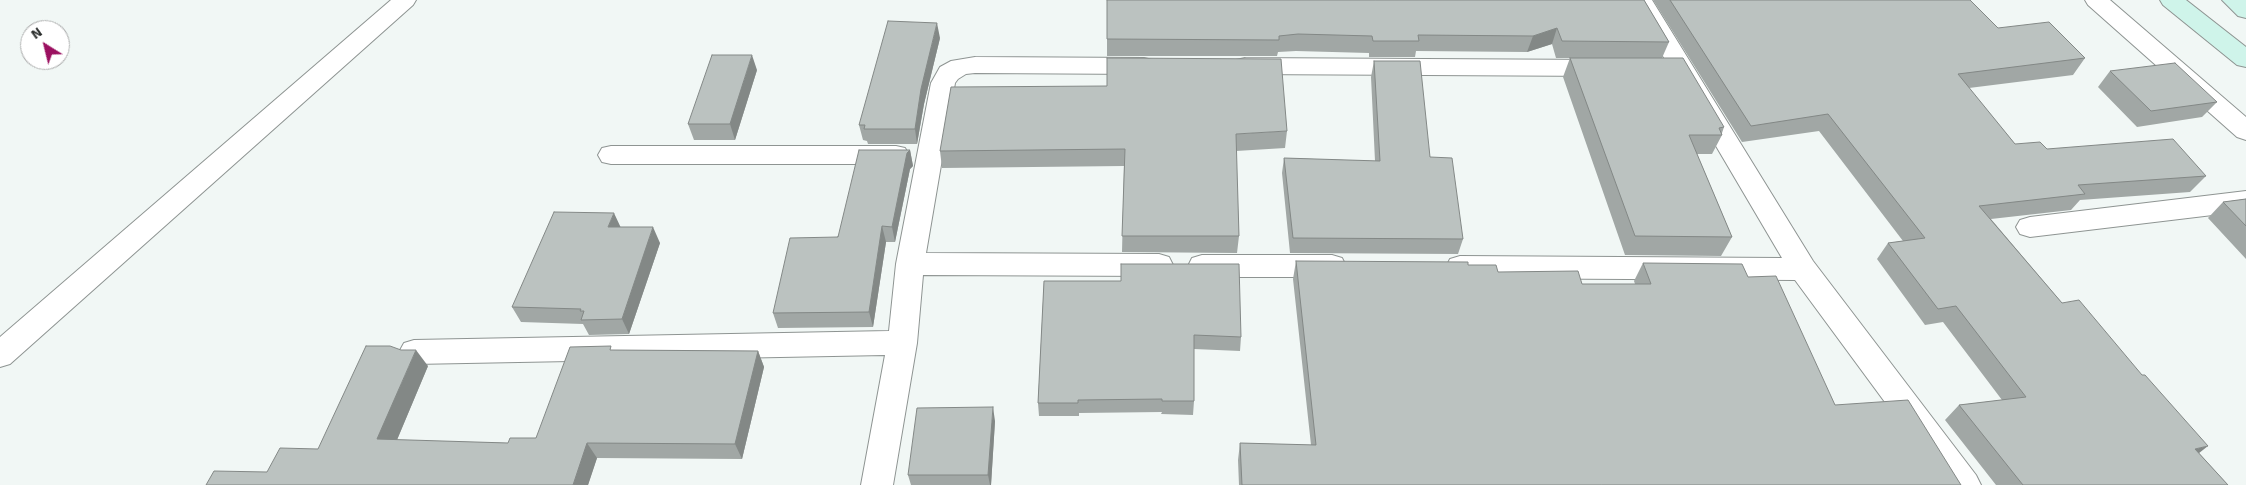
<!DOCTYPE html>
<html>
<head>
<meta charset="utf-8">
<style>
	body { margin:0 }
	#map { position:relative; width:2246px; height:485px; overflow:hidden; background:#f1f7f5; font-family:Signika,sans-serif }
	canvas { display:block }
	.north { position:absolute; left:20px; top:20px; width:50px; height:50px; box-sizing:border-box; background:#fff; border:1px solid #aaabab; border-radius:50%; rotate:324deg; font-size:14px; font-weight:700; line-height:20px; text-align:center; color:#2a2d2c }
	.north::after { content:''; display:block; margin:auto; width:18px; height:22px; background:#9b1060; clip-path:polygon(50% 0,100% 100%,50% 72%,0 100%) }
</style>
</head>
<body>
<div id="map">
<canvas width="2246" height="485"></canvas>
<div class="north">N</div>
</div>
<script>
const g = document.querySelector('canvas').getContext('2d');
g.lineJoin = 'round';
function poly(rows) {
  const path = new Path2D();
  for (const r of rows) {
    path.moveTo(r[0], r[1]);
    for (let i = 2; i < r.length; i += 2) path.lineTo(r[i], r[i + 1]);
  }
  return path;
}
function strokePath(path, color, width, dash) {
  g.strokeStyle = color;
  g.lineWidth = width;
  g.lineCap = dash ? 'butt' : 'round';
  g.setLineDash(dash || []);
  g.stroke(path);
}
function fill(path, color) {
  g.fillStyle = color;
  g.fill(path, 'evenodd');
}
const street = poly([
	[391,0,416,0,413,5,10,364,0,367,0,337,391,0],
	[1630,0,1652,0,1813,261,1976,475,1981,485,1946,485,1795,280,1460,278,1450,275,1446,267,1450,259,1460,256,1782,258,1630,0],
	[2085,0,2110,0,2246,117,2246,140,2237,137,2088,5,2085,0],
	[975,57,1144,58,1153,60,1156,66,1153,72,1144,74,975,73,966,74,958,79,955,83,926,253,1159,254,1169,257,1173,265,1169,273,1159,276,923,275,917,343,893,485,861,485,885,355,414,364,404,361,399,352,404,343,414,340,889,331,896,264,931,83,940,67,951,61,975,57],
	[1245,58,1604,60,1613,62,1616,68,1613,74,1604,76,1245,74,1236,72,1233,66,1236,60,1245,58],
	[611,146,896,146,905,148,909,155,905,162,896,164,611,164,602,162,598,155,602,148,611,146],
	[2246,191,2246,211,2030,237,2020,234,2016,227,2020,220,2030,217,2246,191],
	[1202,255,1332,255,1342,258,1346,266,1342,274,1332,277,1202,277,1192,274,1188,266,1192,258,1202,255]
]);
const secondary = poly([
	[2160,0,2186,0,2246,47,2246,67,2237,65,2163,5,2160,0],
	[2222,0,2246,0,2246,18,2238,16,2222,0]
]);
const wall = poly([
	[1107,0,1644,0,1669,42,1662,58,1556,58,1552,44,1527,52,1416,51,1415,57,1369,57,1369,53,1296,51,1278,52,1277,56,1107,56],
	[1653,0,1970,0,1998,28,2085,58,2073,75,1969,88,2015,144,2206,176,2190,192,2080,200,2071,210,1991,219,2062,303,2228,485,1996,485,1945,420,1959,405,2002,400,1943,322,1925,325,1877,259,1888,243,1903,241,1819,131,1742,142],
	[940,38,924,104,917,144,868,144,867,141,863,140,859,125],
	[1570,58,1724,127,1722,133,1722,135,1712,154,1697,154,1732,237,1721,256,1625,255,1563,77],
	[1374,61,1430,157,1463,239,1458,254,1290,253,1282,173,1284,158,1375,161,1371,77],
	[757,70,735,140,694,140,688,124],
	[2110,71,2217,102,2202,117,2137,127,2098,87],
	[1287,131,1285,148,1236,151,1239,236,1237,253,1122,252,1124,166,942,168,940,151],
	[910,150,913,166,910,169,895,242,886,242,873,327,778,328,773,313],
	[2246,199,2246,259,2208,218,2223,202],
	[621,227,660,243,629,334,589,335,583,324,521,322,512,307],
	[1296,261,1468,265,1498,272,1582,284,1635,284,1634,281,1643,263,1748,277,1835,405,1961,485,1239,485,1238,460,1240,443,1311,445,1293,279],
	[1044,281,1241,337,1240,351,1194,349,1194,401,1193,415,1161,414,1162,412,1079,413,1079,416,1039,416,1038,403],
	[614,350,758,351,764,367,742,459,597,458,588,485,206,485,267,472,318,449,428,366,397,440,508,443,536,438],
	[995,421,991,485,911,485,908,475]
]);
const shadedWall = poly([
	[937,23,940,38,924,104,917,144,915,129,921,89],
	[1557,28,1552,44,1527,52,1533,36],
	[752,55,757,70,735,140,730,124],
	[910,150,913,166,910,169,895,242,892,227,907,153],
	[614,213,621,228,608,227],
	[882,226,886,242,873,327,869,312],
	[653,227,660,243,629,334,622,319],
	[416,350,428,366,391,454,377,439],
	[758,351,764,367,742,459,735,444],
	[993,407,995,421,991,485,990,485,988,475],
	[587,443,597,458,588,485,573,485],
	[2208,446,2189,461,2195,449]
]);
const building = poly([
	[1107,0,1644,0,1669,42,1562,41,1557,28,1533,36,1418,35,1419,41,1373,41,1372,36,1298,34,1279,36,1279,40,1107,39,1107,0],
	[1670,0,1970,0,1998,28,2049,22,2085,58,1958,74,2015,144,2040,142,2047,149,2173,139,2206,176,2078,185,2085,194,1979,206,2062,303,2079,300,2142,375,2145,375,2208,446,2195,449,2228,485,2023,485,1959,405,2026,397,1956,306,1938,309,1888,243,1925,238,1828,114,1751,126,1670,0],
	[888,21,937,23,921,89,915,129,864,129,865,125,859,125,888,21],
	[712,55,752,55,730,124,688,124,712,55],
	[1107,58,1281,59,1287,131,1236,134,1239,236,1122,236,1125,149,940,151,951,87,1107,86,1107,58],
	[1570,58,1683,58,1724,127,1719,128,1722,135,1689,135,1732,237,1635,236,1570,58],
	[1374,61,1420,61,1430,157,1452,158,1463,239,1293,238,1284,158,1380,161,1374,61],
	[2175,63,2217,102,2151,111,2110,71,2175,63],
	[859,150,910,150,907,153,892,227,882,226,869,312,773,313,790,238,838,237,859,150],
	[2246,199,2246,226,2223,202,2246,199],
	[554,212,614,213,608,227,653,227,622,319,581,320,584,311,580,311,581,309,512,307,554,212],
	[1296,261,1468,262,1468,265,1496,265,1498,272,1578,271,1582,284,1651,284,1643,263,1742,264,1748,277,1776,276,1835,405,1908,400,1961,485,1242,485,1240,443,1316,445,1296,261],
	[1121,264,1239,264,1241,337,1194,335,1194,401,1162,401,1162,399,1078,400,1078,403,1038,403,1044,281,1121,281,1121,264],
	[366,346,390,346,401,350,416,350,377,439,508,443,510,438,536,438,570,347,611,346,610,350,758,351,735,444,587,443,573,485,206,485,214,471,267,472,280,448,318,449,366,346],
	[993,407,988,475,908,475,917,408,993,407]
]);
strokePath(street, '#8e9492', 2);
strokePath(secondary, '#8e9492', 2);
fill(street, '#fff');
fill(secondary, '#cff4ea');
fill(wall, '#a1a7a5');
fill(shadedWall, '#838886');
fill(building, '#bbc2c0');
strokePath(building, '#838886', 1);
</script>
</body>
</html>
